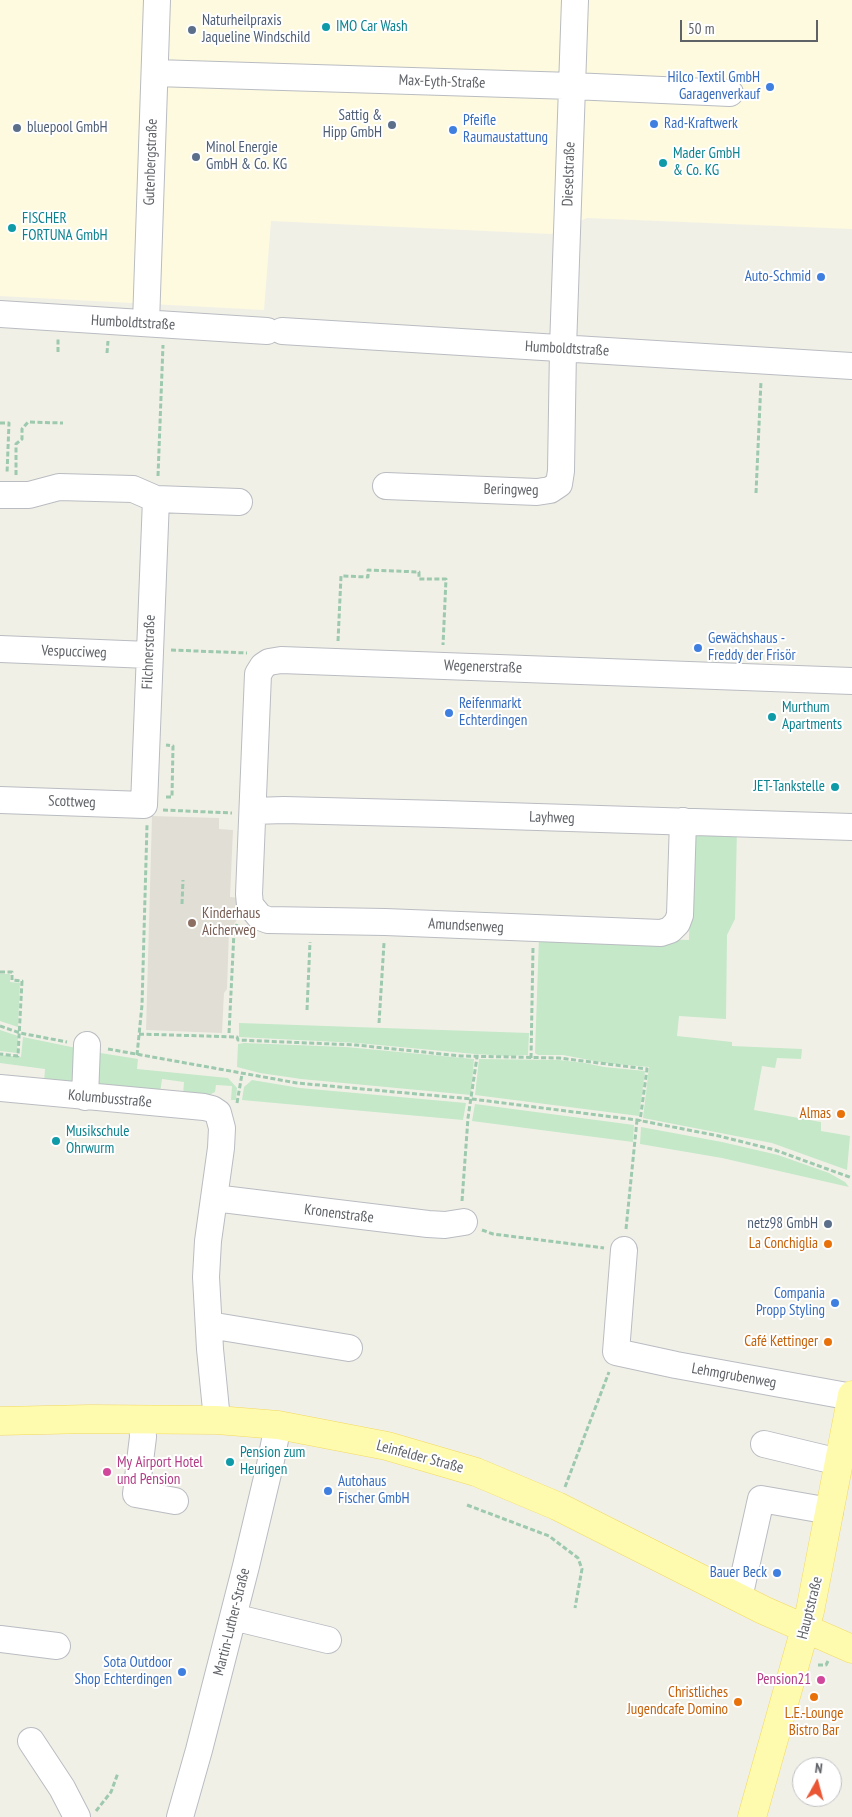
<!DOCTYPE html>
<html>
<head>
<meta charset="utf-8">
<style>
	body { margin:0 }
	#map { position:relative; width:852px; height:1817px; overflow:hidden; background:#f1f0e7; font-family:"PT Sans Narrow",sans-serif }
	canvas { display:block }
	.north { position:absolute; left:792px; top:1757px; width:50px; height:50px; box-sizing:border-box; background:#fff; border:1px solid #bfc0c2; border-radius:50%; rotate:7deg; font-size:14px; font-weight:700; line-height:20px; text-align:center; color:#5f6267 }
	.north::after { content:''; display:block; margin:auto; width:18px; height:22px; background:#ea5634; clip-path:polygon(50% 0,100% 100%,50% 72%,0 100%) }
	.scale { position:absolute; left:680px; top:20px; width:138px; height:22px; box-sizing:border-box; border:2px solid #5f6267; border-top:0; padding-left:6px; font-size:15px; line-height:18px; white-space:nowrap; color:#5f6267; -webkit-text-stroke:4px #fff; paint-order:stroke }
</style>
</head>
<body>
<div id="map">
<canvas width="852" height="1817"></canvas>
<div class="north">N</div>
<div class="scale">50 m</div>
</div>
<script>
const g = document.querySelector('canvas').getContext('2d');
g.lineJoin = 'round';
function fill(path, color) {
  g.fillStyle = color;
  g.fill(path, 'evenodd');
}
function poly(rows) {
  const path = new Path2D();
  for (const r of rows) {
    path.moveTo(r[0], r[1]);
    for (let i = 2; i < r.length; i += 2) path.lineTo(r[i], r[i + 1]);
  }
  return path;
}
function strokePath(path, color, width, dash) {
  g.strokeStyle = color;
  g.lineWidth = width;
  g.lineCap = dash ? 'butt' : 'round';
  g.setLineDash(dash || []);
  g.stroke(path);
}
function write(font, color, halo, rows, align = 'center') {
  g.font = font + ' "PT Sans Narrow",sans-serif';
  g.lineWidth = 4;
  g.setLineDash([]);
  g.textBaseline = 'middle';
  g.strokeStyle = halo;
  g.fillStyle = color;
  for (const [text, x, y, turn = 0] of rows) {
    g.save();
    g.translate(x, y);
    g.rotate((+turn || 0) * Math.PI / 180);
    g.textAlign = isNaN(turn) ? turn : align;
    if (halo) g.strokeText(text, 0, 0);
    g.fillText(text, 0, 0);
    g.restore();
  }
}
const commercial = poly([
	[0,0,852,0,852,229,587,218,551,234,271,221,264,310,0,296]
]);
const education = poly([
	[152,816,219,818,219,829,233,830,230,897,241,898,241,914,229,931,227,989,224,993,222,1033,146,1030]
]);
const green = poly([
	[737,828,735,919,727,935,726,1019,679,1016,677,1036,732,1042,732,1046,802,1049,801,1059,777,1058,775,1068,762,1066,754,1110,821,1122,821,1131,850,1136,847,1170,772,1143,643,1118,649,1067,605,1063,563,1055,538,1055,535,1053,539,936,689,940,692,840,700,831],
	[0,974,10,974,10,982,20,983,18,1027,0,1021],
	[239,1023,529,1033,528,1055,508,1056,475,1054,357,1043,239,1037],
	[0,1030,18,1036,17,1053,0,1051],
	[23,1037,81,1049,74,1082,44,1083,45,1069,0,1063,0,1055,21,1057],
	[244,1043,346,1047,474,1059,471,1095,301,1079,260,1073,237,1067,238,1044],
	[94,1052,138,1059,137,1069,228,1078,237,1088,236,1100,231,1100,232,1086,216,1085,215,1092,205,1097,183,1095,184,1082,162,1079,160,1093,103,1088,93,1075],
	[479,1059,559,1060,585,1063,604,1067,645,1071,639,1116,475,1095],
	[252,1080,300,1088,466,1103,463,1120,242,1100,244,1087],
	[475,1104,634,1125,633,1142,472,1121],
	[641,1127,722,1142,778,1155,829,1173,845,1182,849,1187,722,1158,640,1144]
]);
const path = poly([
	[58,352,58,338],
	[107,353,108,341],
	[0,423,9,423,7,474],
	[16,475,16,444,22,439,22,429,28,422,63,423],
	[158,476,163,345],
	[756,493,761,381],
	[338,641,341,576,368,577,368,570,419,572,419,579,446,579,443,645],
	[171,650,247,653],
	[166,797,172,797,173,746,166,745],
	[163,810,232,813],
	[182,904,183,880],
	[0,972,12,972,12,980,22,981,18,1056,0,1054],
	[307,1010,310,942],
	[379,1023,384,943],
	[0,1026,20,1033,67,1042],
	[229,1033,234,932,237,924],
	[139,1034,237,1037,238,1040,356,1045,461,1056,559,1058,647,1069,640,1121],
	[108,1049,297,1083,472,1099,637,1120,719,1136,775,1150,852,1178],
	[137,1055,142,1005,147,825],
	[531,1058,533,948],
	[237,1103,242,1074],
	[462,1201,468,1118,477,1057],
	[626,1229,637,1120],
	[482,1230,493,1234,604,1248],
	[565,1487,609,1372],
	[467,1505,549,1536,578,1558,582,1569,575,1608],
	[818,1665,826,1665,828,1661],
	[96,1811,111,1792,118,1773]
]);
const minor = poly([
	[155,73,572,86,730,93],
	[0,314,267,331],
	[146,323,157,0],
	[282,331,852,366],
	[386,486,537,492,550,490,559,484,561,471,563,348,575,0],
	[0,495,29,495,59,487,133,489,156,499,239,502],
	[0,649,149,655],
	[0,800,144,805,156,499],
	[253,811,284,810,443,814,852,827],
	[683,821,680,915,677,923,670,930,661,933,385,922,268,920,260,917,250,905,249,894,258,674,263,666,269,662,281,660,852,681],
	[0,1088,204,1107,212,1109,218,1113,222,1128,221,1148,208,1241,206,1277,210,1349,217,1420],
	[85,1097,87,1045],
	[214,1198,428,1224,445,1225,464,1222],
	[624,1250,616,1352,676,1365,852,1397],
	[209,1325,349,1348],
	[142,1419,143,1437,136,1494,175,1501],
	[764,1444,839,1462],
	[739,1598,761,1499,830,1511],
	[233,1617,328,1640],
	[0,1639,57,1646],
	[31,1741,62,1788,77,1817],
	[180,1817,199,1750,246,1566,270,1465,278,1425]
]);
const major = poly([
	[0,1421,90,1419,217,1420,278,1425,387,1446,476,1472,557,1506,763,1610,852,1649],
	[752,1817,810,1611,852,1395]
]);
const markers = [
	[326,27,5,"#0f9aa8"],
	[192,30,5,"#5c6f8a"],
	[770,87,5,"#3f7fe0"],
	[654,124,5,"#3f7fe0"],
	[392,125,5,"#5c6f8a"],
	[17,128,5,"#5c6f8a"],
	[453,130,5,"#3f7fe0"],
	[196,157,5,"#5c6f8a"],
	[663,163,5,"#0f9aa8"],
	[12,228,5,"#0f9aa8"],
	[821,277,5,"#3f7fe0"],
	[698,648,5,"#3f7fe0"],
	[449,713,5,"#3f7fe0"],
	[772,717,5,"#0f9aa8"],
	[835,787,5,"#0f9aa8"],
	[192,923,5,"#8d6e63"],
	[841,1114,5,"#e8710a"],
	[56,1141,5,"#0f9aa8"],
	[828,1224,5,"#5c6f8a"],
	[828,1244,5,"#e8710a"],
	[835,1303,5,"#3f7fe0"],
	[828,1342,5,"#e8710a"],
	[230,1462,5,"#0f9aa8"],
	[107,1472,5,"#d1479c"],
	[328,1491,5,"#3f7fe0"],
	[777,1573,5,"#3f7fe0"],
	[182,1672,5,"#3f7fe0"],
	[821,1680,5,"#d1479c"],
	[814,1697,5,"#e8710a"],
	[738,1702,5,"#e8710a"]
];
const serviceNames = [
	["Naturheilpraxis",202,21],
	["Jaqueline Windschild",202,38],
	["Sattig &",382,116,"right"],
	["Hipp GmbH",382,133,"right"],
	["bluepool GmbH",27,128],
	["Minol Energie",206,148],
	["GmbH & Co. KG",206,165],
	["netz98 GmbH",818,1224,"right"]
];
const cultureNames = [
	["IMO Car Wash",336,27],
	["Mader GmbH",673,154],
	["& Co. KG",673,171],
	["FISCHER",22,219],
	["FORTUNA GmbH",22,236],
	["Murthum",782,708],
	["Apartments",782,725],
	["JET-Tankstelle",825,787,"right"],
	["Musikschule",66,1132],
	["Ohrwurm",66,1149],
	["Pension zum",240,1453],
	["Heurigen",240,1470]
];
const shopNames = [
	["Hilco Textil GmbH",760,78],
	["Garagenverkauf",760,95],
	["Pfeifle",463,121,"left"],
	["Raumaustattung",463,138,"left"],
	["Rad-Kraftwerk",664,124,"left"],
	["Auto-Schmid",811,277],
	["Gewächshaus -",708,639,"left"],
	["Freddy der Frisör",708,656,"left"],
	["Reifenmarkt",459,704,"left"],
	["Echterdingen",459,721,"left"],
	["Compania",825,1294],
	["Propp Styling",825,1311],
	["Autohaus",338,1482,"left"],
	["Fischer GmbH",338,1499,"left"],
	["Bauer Beck",767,1573],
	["Sota Outdoor",172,1663],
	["Shop Echterdingen",172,1680]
];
const streetNames = [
	["Max-Eyth-Straße",442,82,2],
	["Gutenbergstraße",151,162,-88],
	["Dieselstraße",569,174,-88],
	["Humboldtstraße",133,323,3],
	["Humboldtstraße",567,349,3],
	["Beringweg",511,490,1],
	["Vespucciweg",74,652,2],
	["Filchnerstraße",149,652,-88],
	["Wegenerstraße",483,667,2],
	["Scottweg",72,802,2],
	["Layhweg",552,818,2],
	["Amundsenweg",466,926,3],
	["Kolumbusstraße",110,1099,5],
	["Kronenstraße",339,1214,7],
	["Lehmgrubenweg",734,1376,10],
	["Leinfelder Straße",420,1457,15],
	["Hauptstraße",810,1608,-76],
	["Martin-Luther-Straße",232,1622,-76]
];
const educationNames = [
	["Kinderhaus",202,914],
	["Aicherweg",202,931]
];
const foodNames = [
	["Almas",831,1114],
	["La Conchiglia",818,1244],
	["Café Kettinger",818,1342],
	["Christliches",728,1693],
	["Jugendcafe Domino",728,1710],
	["L.E.-Lounge",814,1714,"center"],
	["Bistro Bar",814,1731,"center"]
];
const hotelNames = [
	["My Airport Hotel",117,1463],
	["und Pension",117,1480],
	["Pension21",811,1680,"right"]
];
fill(commercial, '#fefadf');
fill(education, '#e1dfd5');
fill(green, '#c4e8c8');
strokePath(minor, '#b9bcc1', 28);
strokePath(major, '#f2d95f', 29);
strokePath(path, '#9dc9ae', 3, [5, 2.5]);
strokePath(minor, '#fff', 26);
strokePath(major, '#fffbae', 28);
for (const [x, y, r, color] of markers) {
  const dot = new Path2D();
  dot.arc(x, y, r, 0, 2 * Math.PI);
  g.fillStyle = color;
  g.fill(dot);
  strokePath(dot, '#fff', 2);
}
write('15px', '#4e5e75', '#fff', serviceNames, 'left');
write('15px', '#0d838f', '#fff', cultureNames, 'left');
write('15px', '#366cbe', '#fff', shopNames, 'right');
write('15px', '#5f6267', '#fff', streetNames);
write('15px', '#785e54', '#fff', educationNames, 'left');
write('15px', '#c56008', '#fff', foodNames, 'right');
write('15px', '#b23c85', '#fff', hotelNames, 'left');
</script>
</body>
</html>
